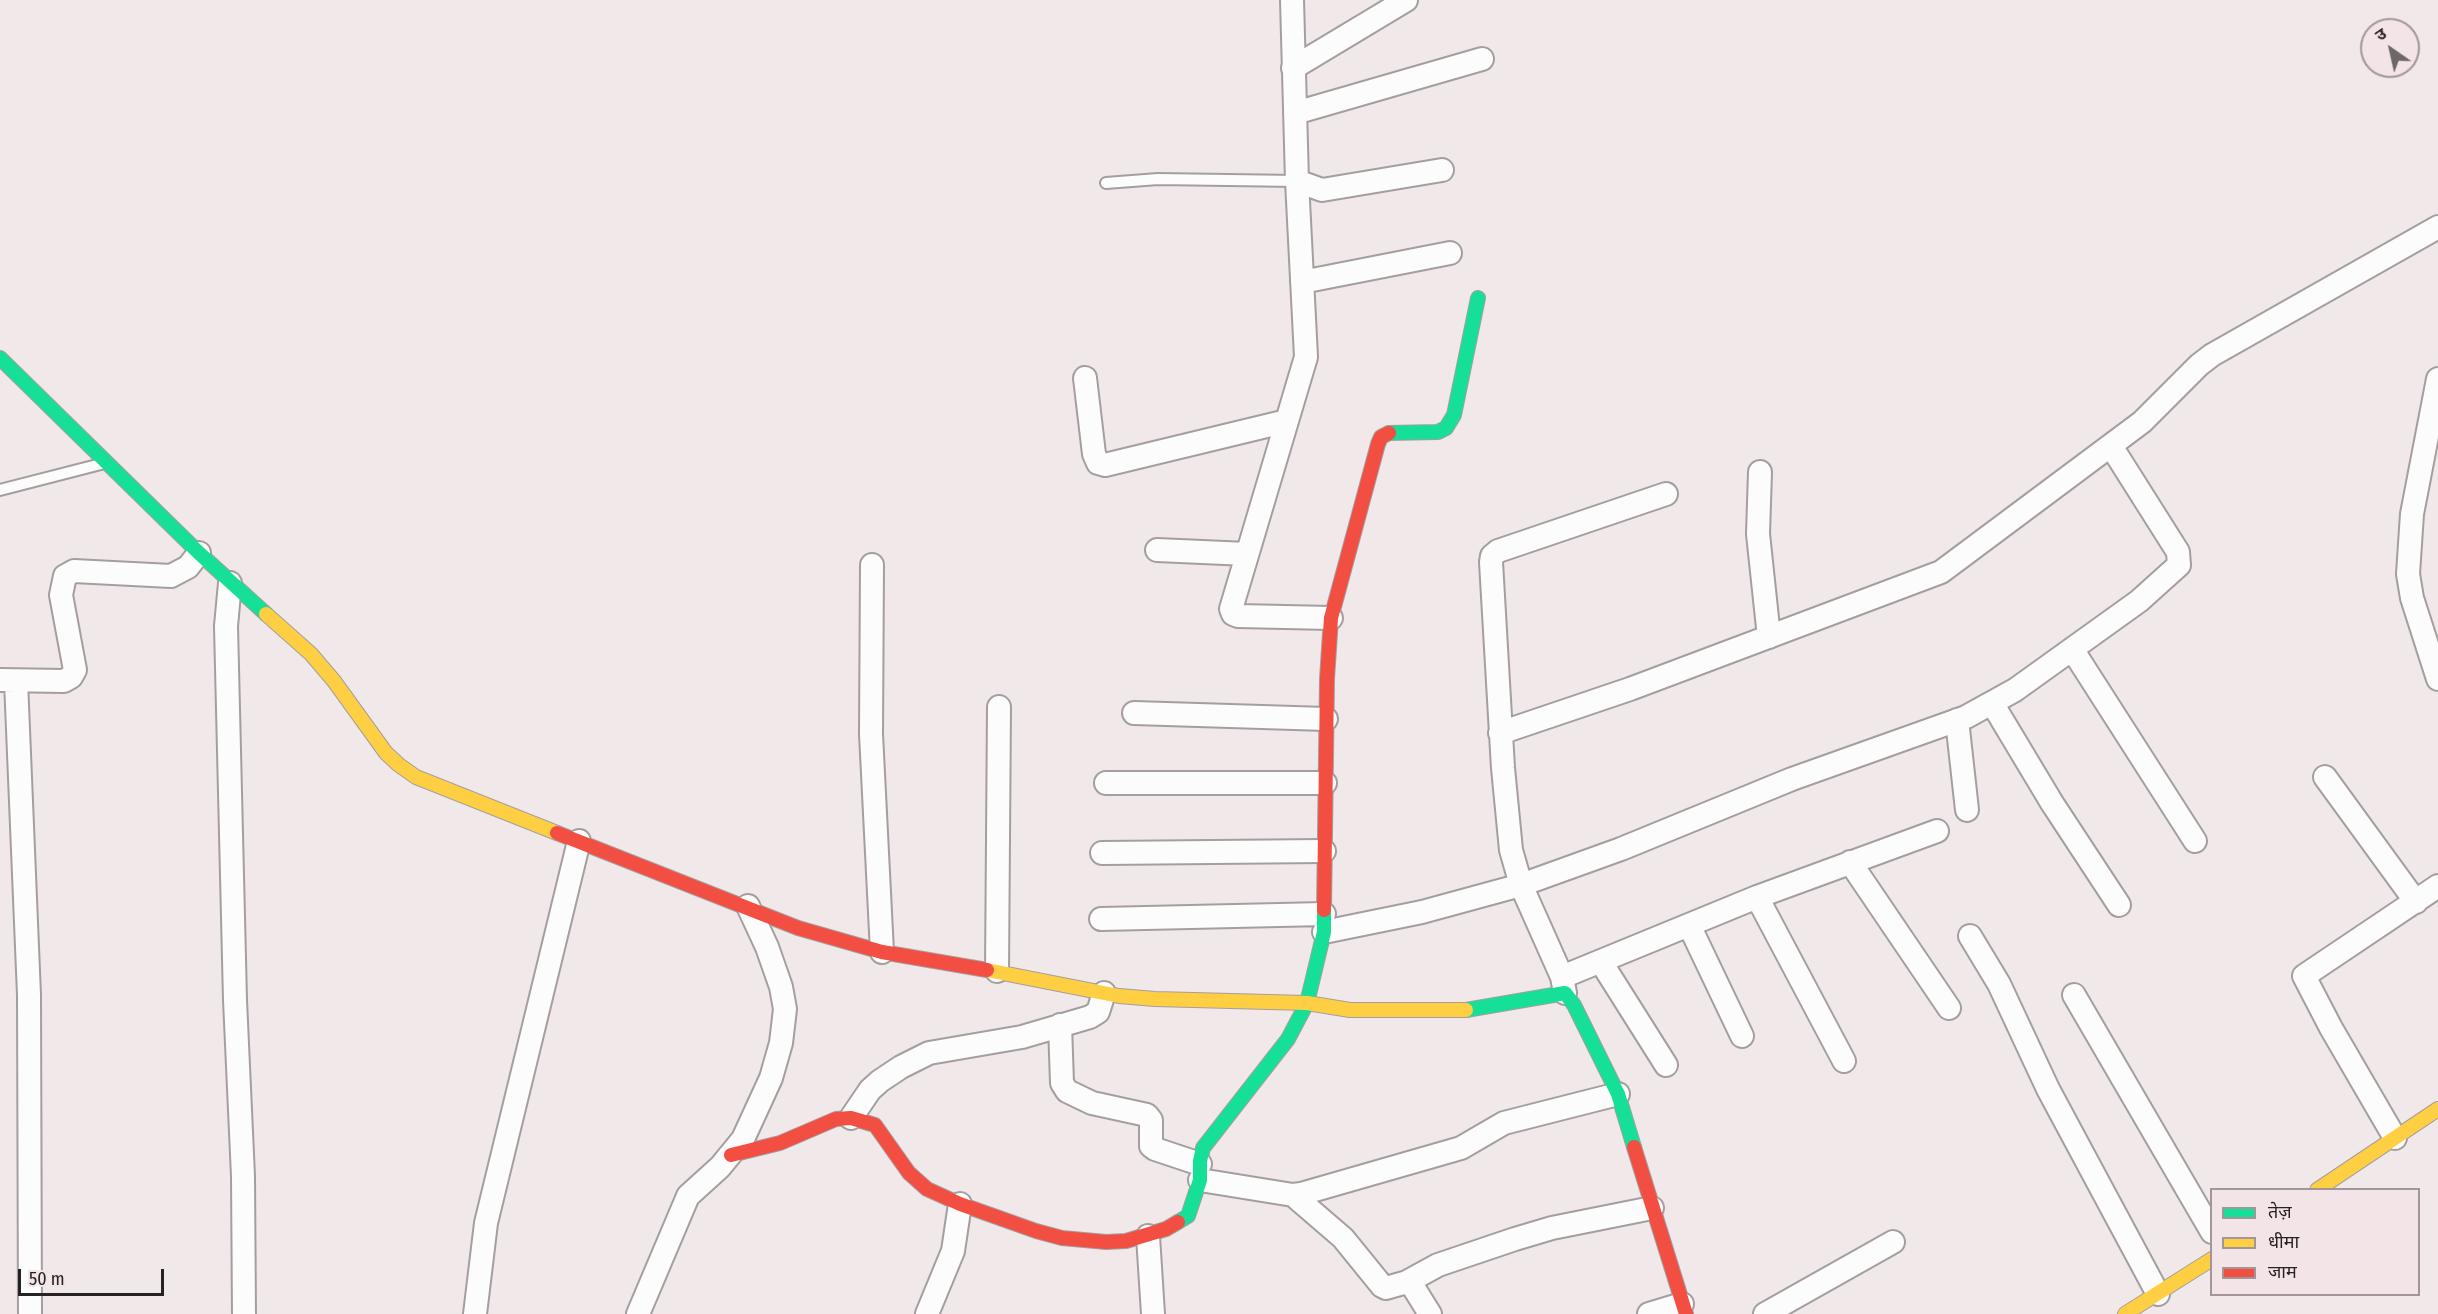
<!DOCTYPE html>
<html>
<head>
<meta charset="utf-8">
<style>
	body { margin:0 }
	#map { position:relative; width:2438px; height:1314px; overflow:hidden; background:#f0e8e9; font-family:"Fira Sans Condensed","Noto Sans Devanagari",sans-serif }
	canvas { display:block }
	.legend { position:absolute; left:2210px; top:1188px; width:210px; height:108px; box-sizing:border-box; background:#f3e4e7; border:2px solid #a19698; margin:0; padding:8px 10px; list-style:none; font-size:18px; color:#262122 }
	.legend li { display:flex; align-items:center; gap:12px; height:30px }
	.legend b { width:30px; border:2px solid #a19698 }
	.north { position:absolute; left:2360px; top:18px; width:60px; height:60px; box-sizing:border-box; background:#f3e4e7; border:2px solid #a19698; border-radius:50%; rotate:326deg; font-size:16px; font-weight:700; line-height:24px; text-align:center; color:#262122 }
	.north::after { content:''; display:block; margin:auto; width:21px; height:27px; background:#6d6768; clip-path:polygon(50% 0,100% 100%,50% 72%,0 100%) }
	.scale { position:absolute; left:18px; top:1269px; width:146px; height:27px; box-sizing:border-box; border:3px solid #262122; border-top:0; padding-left:8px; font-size:18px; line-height:21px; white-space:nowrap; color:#262122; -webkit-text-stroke:4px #f3e4e7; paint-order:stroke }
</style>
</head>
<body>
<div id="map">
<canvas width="2438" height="1314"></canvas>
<ul class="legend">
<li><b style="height:8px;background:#16e098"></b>तेज़</li>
<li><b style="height:8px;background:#ffcf43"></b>धीमा</li>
<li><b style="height:8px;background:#f24e42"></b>जाम</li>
</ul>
<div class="north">उ</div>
<div class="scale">50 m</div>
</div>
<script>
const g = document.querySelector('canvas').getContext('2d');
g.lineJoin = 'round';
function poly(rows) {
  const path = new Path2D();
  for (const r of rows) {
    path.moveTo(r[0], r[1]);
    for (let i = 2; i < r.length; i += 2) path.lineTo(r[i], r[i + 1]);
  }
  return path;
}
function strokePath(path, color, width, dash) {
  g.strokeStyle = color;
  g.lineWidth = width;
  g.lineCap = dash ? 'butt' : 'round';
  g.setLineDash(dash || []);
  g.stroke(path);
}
const lane = poly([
	[1106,183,1158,179,1297,181],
	[0,490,101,464]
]);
const street = poly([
	[1292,0,1297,181,1306,357,1231,609,1233,614,1238,616,1331,618],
	[1293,68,1406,0],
	[1295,113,1482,59],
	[1297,181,1322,190,1442,170],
	[1302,282,1450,253],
	[1085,378,1094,454,1098,463,1105,465,1287,421],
	[2438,379,2412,514,2408,574,2412,598,2438,679],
	[1760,472,1758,534,1769,637],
	[1157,550,1247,554],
	[872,565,871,734,882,952],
	[230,583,226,626,235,1000,243,1176,244,1314],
	[2072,649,2195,841],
	[0,680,64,681,71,677,75,670,61,595,65,576,74,571,171,576,188,567,199,553],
	[16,681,29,995,30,1314],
	[1992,703,2052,803,2119,905],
	[1134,713,1326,719],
	[1957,720,1967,810],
	[1500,733,1630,689,1941,572,2142,422,2199,365,2212,355,2438,227],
	[2325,777,2416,902],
	[1106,783,1325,783],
	[1102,853,1324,851],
	[1850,862,1949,1008],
	[1757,897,1844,1061],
	[1101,919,1324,914],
	[1689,925,1742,1036],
	[1324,932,1422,912,1521,885,1621,849,1792,779,1966,717,2015,690,2139,601,2179,565,2178,552,2111,446],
	[1970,936,1999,984,2048,1089,2158,1294],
	[1601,962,1666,1065],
	[997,971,999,707],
	[1562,977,1757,897,1937,831],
	[1565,993,1562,977,1521,885,1511,850,1503,768,1491,562,1492,556,1498,551,1666,494],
	[2074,995,2212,1232],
	[1060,1025,1062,1083,1067,1091,1092,1103,1147,1115,1151,1120,1151,1146,1155,1149,1200,1164],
	[851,1118,870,1090,880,1081,901,1067,929,1053,1022,1037,1090,1017,1098,1012,1104,993],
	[2395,1138,2331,1028,2304,976,2438,886],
	[1200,1180,1293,1195,1301,1194,1461,1148,1504,1123,1618,1094],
	[1293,1195,1343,1238,1382,1286,1386,1288,1407,1282,1412,1285,1430,1314],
	[1148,1236,1153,1314],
	[1407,1282,1438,1265,1515,1239,1552,1228,1652,1208],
	[475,1314,486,1223,579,841],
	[638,1314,688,1196,720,1167,743,1139,771,1078,781,1043,785,1009,781,987,767,947,748,906],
	[927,1314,953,1251,960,1204],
	[1649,1314,1682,1304],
	[1765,1314,1893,1242]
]);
const fast = poly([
	[0,358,199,553,266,614],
	[1389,433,1438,432,1446,428,1454,415,1478,298],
	[1466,1010,1565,993,1574,1005,1618,1094,1634,1147],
	[1178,1222,1188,1216,1200,1180,1200,1161,1203,1148,1288,1039,1307,1003,1324,932,1324,910]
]);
const slow = poly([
	[266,614,311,654,334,681,386,753,399,765,416,777,557,833],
	[987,970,1119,996,1155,999,1307,1003,1350,1010,1466,1010],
	[2317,1190,2438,1109],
	[2125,1314,2212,1259]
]);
const jam = poly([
	[557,833,798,928,882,952,987,970],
	[1324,910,1327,679,1331,618,1378,444,1381,437,1389,433],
	[1634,1147,1686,1314],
	[731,1155,780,1143,836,1119,851,1118,875,1125,909,1173,927,1189,960,1204,1036,1231,1062,1238,1106,1242,1126,1241,1166,1229,1178,1222]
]);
strokePath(lane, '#a59e9f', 14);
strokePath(street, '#a59e9f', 26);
strokePath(fast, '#a59e9f', 16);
strokePath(slow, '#a59e9f', 16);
strokePath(jam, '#a59e9f', 16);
strokePath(lane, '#fdfcfc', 10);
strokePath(street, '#fdfcfc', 22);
strokePath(fast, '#16e098', 14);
strokePath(slow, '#ffcf43', 14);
strokePath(jam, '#f24e42', 14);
</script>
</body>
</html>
